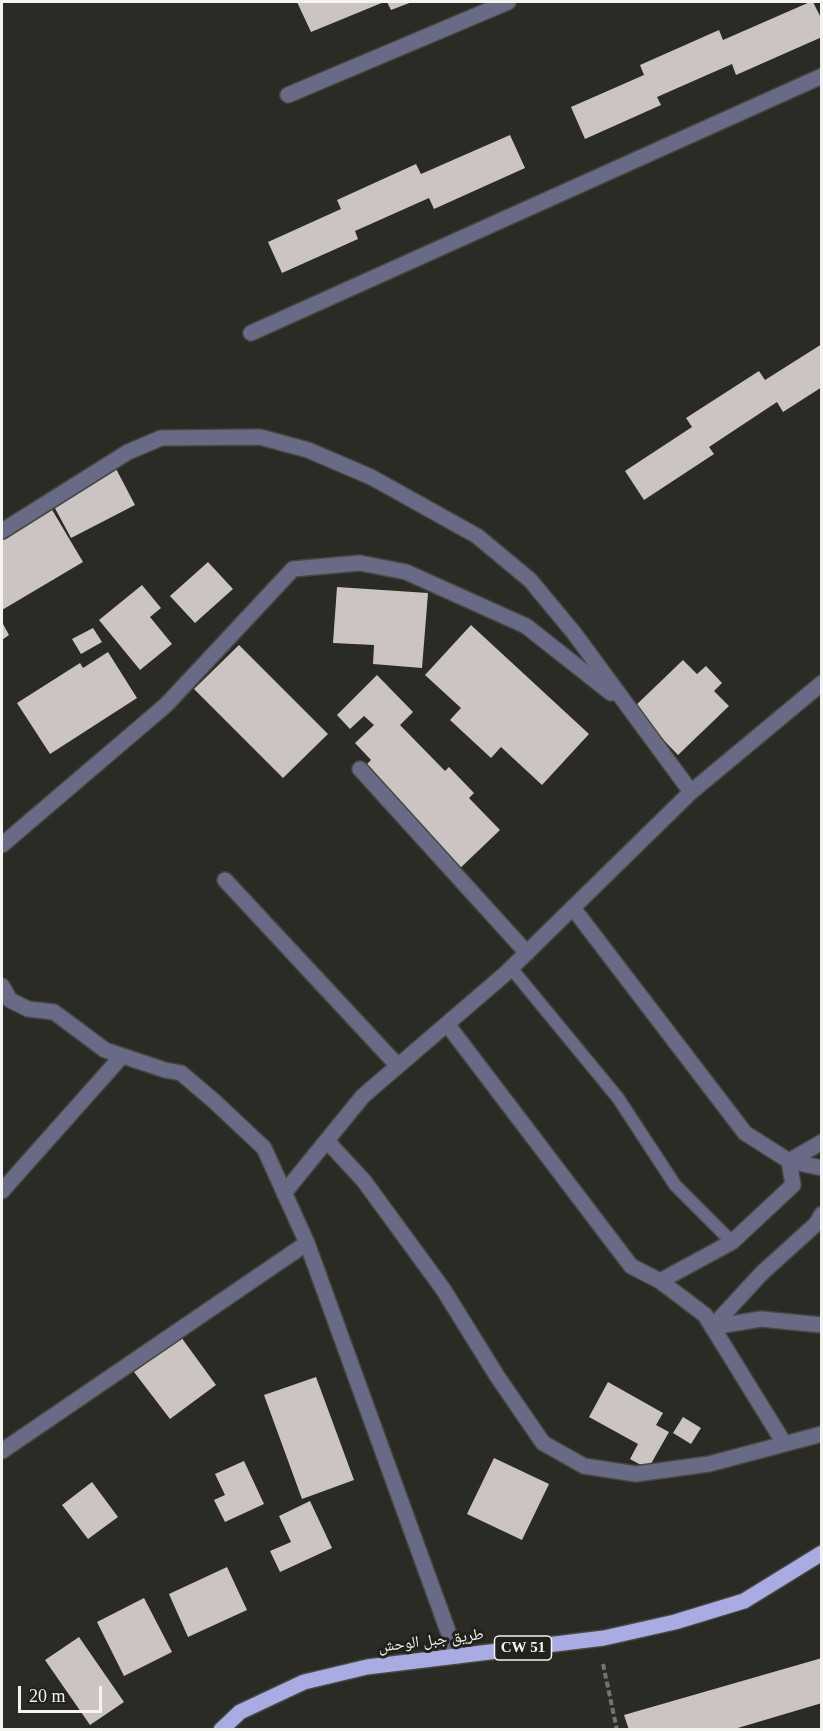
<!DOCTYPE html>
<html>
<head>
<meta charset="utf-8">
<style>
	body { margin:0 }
	#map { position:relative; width:823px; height:1731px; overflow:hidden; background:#2b2b26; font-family:"Times New Roman",serif }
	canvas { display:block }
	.frame { position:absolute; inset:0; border:3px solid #f4f3f0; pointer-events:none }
	.scale { position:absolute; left:18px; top:1686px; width:84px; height:27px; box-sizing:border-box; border:3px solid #f4f3f0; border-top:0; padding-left:8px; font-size:18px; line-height:21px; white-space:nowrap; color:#f4f3f0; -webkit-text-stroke:4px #22211c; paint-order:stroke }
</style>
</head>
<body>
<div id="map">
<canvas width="823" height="1731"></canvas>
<div class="frame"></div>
<div class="scale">20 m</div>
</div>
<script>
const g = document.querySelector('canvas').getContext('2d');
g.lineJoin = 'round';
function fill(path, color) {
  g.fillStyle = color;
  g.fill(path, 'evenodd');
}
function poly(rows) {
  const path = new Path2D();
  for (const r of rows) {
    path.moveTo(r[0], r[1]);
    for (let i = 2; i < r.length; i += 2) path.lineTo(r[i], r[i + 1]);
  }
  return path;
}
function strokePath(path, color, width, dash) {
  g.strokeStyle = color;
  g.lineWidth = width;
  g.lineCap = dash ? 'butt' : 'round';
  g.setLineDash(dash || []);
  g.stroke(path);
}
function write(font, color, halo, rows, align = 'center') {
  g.font = font + ' "Times New Roman","Noto Naskh Arabic",serif';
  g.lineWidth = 6;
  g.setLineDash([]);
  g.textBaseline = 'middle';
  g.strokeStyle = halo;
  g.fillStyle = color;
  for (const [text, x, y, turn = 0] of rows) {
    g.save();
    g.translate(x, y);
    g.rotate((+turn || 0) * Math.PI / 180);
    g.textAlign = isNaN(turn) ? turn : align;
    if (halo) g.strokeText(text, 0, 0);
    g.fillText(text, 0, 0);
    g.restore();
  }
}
const building = poly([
	[297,2,384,2,311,32],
	[387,2,412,2,391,10],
	[810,2,813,2,822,20,822,37,736,75,732,64,657,97,661,105,585,139,571,107,644,75,640,65,719,30,723,40],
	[510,135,525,168,434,209,429,198,355,231,358,239,282,273,268,242,341,209,337,200,416,164,421,174],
	[822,344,822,387,783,412,777,402,709,447,714,454,644,500,625,471,692,427,686,418,759,371,765,380],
	[114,465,135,505,71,538,50,499],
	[51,508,83,562,2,610,2,538],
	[208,562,233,589,195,623,170,596],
	[142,585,161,608,150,617,172,644,140,670,99,620],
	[337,587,428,593,422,668,373,664,374,645,333,643],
	[2,622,9,635,2,640],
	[471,625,589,734,542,785,501,747,491,758,450,720,461,708,425,675],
	[93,628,102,642,81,654,72,639],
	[239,645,328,734,283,778,194,689],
	[108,652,137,698,50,754,17,703,80,663,83,668],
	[683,660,697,674,706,666,722,683,714,691,729,706,678,755,633,708],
	[377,675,413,712,400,725,445,771,449,767,474,793,469,798,500,830,453,875,356,775,371,760,355,743,374,725,364,716,350,729,337,715],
	[181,1337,216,1385,170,1419,134,1372],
	[316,1377,354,1480,302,1499,264,1395],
	[608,1382,663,1413,656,1425,669,1432,648,1469,630,1459,638,1444,589,1417],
	[683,1417,701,1428,691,1444,673,1433],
	[494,1458,549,1484,522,1540,467,1514],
	[244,1461,264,1504,225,1522,214,1500,225,1495,215,1474],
	[92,1482,118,1517,88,1539,62,1505],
	[310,1501,332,1548,280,1572,270,1551,291,1542,279,1516],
	[227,1567,247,1610,188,1637,169,1594],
	[144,1598,172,1652,124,1676,97,1622],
	[79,1637,124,1702,90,1725,45,1660],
	[822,1658,822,1703,731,1730,629,1730,624,1715]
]);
const path = poly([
	[603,1664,617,1730]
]);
const service = poly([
	[511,968,618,1098,675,1185,732,1242]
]);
const minor = poly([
	[288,95,508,2],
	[251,333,822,76],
	[2,531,128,452,161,438,260,437,308,450,371,477,477,536,530,580,574,633,691,792],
	[360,769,527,953],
	[2,845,166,705,293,569,360,563,406,572,526,626,611,693],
	[225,880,398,1066],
	[573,908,745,1133,789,1161,793,1185,732,1242,660,1281],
	[2,986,10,1000,28,1009,54,1012,105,1050,165,1070,181,1073,214,1101,264,1148,307,1243,457,1656],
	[447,1024,631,1266,660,1281,705,1315,784,1443],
	[327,1141,364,1181,443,1289,497,1376,543,1443,584,1466,636,1474,709,1464,822,1434],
	[789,1161,822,1142],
	[789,1161,822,1168],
	[2,1191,122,1056],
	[284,1193,363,1096,505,974,691,792,822,683],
	[712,1327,762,1273,816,1224,822,1214],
	[712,1327,761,1319,822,1325],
	[2,1451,307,1243]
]);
const primary = poly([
	[221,1730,240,1712,304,1682,367,1667,604,1638,675,1622,744,1601,822,1553]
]);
const shields = [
	[523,1648,57]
];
const shieldNames = [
	["CW 51",523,1648]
];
const streetNames = [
	["طريق جبل الوحش",431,1641,-7]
];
fill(building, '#cbc4c2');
strokePath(service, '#474742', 15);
strokePath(minor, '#474742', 18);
strokePath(primary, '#474742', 18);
strokePath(path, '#73736f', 4, [6, 3]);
strokePath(service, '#696b86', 12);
strokePath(minor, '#696b86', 15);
strokePath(primary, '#a8ace2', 15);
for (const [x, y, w] of shields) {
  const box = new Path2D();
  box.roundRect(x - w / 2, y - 12, w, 24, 4.5);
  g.fillStyle = '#22211c';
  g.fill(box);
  strokePath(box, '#f4f3f0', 1.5);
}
write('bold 15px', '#f4f3f0', null, shieldNames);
write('16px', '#f4f3f0', '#22211c', streetNames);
</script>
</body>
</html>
